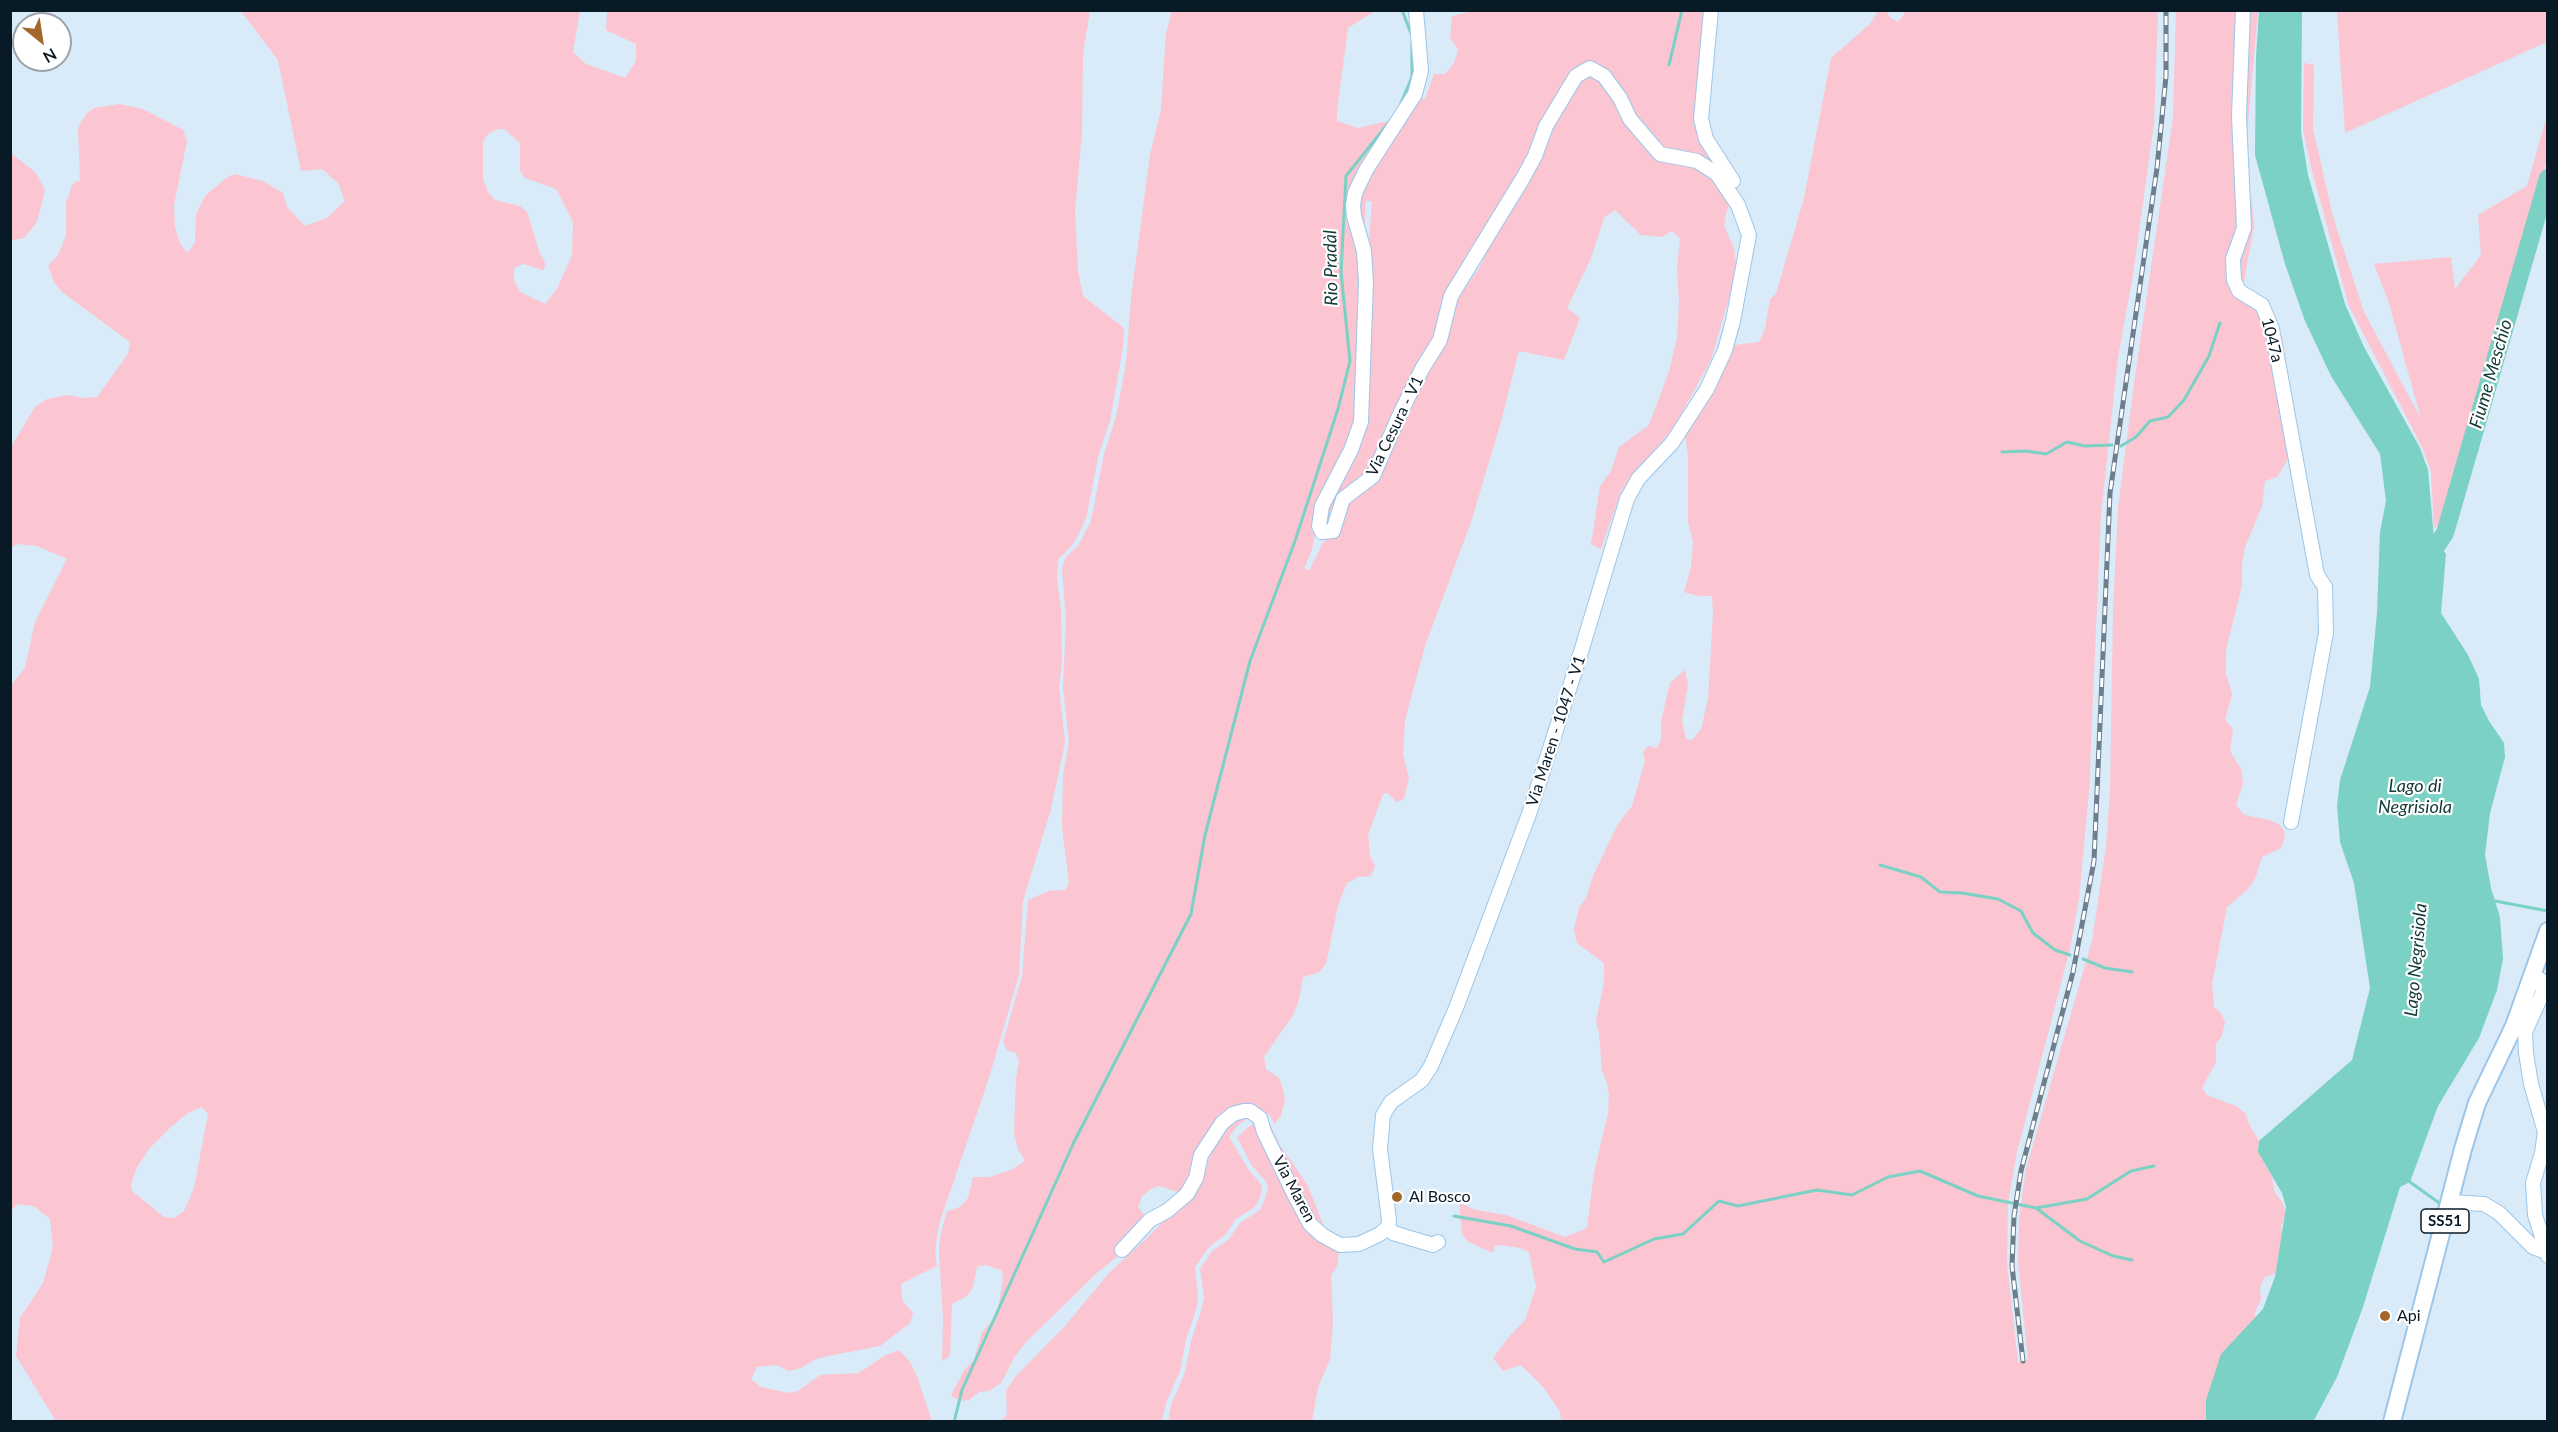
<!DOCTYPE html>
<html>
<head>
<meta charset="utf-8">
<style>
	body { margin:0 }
	#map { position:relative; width:2558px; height:1432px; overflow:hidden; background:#d9eaf9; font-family:Lato,sans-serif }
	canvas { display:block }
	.frame { position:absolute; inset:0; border:12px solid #091a27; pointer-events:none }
	.north { position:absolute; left:12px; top:12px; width:60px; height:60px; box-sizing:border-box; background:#fff; border:2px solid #9da3a9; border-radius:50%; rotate:150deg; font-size:16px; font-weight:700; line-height:24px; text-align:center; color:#091a27 }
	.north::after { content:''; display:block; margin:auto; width:21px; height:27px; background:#a36829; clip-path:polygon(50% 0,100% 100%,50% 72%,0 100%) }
</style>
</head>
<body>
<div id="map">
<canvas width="2558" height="1432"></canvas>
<div class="frame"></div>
<div class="north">N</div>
</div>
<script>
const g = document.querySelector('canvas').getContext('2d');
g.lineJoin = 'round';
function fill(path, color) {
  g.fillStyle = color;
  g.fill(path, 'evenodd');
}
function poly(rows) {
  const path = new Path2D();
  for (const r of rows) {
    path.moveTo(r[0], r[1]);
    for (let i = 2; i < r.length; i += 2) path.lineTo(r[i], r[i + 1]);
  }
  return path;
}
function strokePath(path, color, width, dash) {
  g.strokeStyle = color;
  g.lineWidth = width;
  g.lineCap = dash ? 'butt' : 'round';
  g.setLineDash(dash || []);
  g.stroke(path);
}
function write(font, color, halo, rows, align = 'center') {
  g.font = font + ' Lato,sans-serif';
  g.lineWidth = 4.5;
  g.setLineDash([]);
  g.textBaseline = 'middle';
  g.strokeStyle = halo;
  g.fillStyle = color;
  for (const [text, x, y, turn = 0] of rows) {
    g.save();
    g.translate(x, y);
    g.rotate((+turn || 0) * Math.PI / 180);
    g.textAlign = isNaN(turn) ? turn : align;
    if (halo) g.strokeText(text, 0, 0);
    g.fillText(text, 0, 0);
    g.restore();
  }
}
const green = poly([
	[1477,10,1714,11,1700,116,1737,188,1665,152,1648,135,1606,70,1597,64,1589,63,1582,65,1439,331,1377,460,1326,529,1324,513,1355,449,1367,243,1369,241,1372,202,1366,200,1364,234,1358,215,1363,185,1419,97,1425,99,1434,74,1445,74,1454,63,1458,50,1450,37,1452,16],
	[1907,10,2158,11,2154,123,2133,275,2118,357,2101,514,2089,791,2079,899,2070,949,2017,1152,2008,1204,2007,1264,2018,1362,2028,1360,2018,1262,2019,1218,2026,1169,2092,941,2106,846,2110,792,2113,610,2118,508,2134,383,2173,118,2176,11,2258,11,2247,134,2248,186,2252,202,2254,226,2243,286,2279,329,2284,346,2290,400,2282,406,2277,406,2295,447,2277,477,2265,481,2262,506,2245,547,2242,562,2242,585,2226,649,2226,674,2232,694,2225,720,2233,729,2230,751,2241,769,2243,783,2236,805,2244,815,2270,820,2280,825,2284,830,2285,837,2281,848,2262,857,2255,879,2247,890,2227,907,2212,984,2214,1007,2221,1013,2225,1022,2222,1036,2216,1044,2216,1062,2202,1088,2207,1095,2238,1107,2245,1113,2249,1124,2259,1141,2258,1152,2272,1177,2274,1191,2284,1205,2285,1216,2281,1227,2284,1243,2279,1272,2265,1277,2260,1287,2261,1299,2255,1312,2255,1324,2219,1421,1561,1421,1560,1412,1544,1388,1521,1365,1503,1371,1493,1358,1508,1338,1525,1320,1536,1287,1529,1252,1520,1248,1501,1245,1495,1246,1493,1253,1467,1241,1462,1234,1459,1203,1476,1210,1506,1215,1565,1237,1587,1228,1594,1173,1608,1113,1609,1095,1607,1083,1602,1070,1599,1033,1596,1021,1604,983,1604,963,1577,943,1574,929,1579,908,1586,898,1593,876,1618,824,1632,806,1645,761,1643,752,1648,746,1657,748,1661,739,1661,721,1670,683,1685,670,1688,685,1682,720,1686,739,1692,740,1701,729,1708,699,1713,614,1712,596,1699,596,1684,592,1691,567,1693,542,1688,521,1688,455,1685,434,1727,346,1759,342,1765,329,1770,299,1776,294,1804,198,1831,58,1870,24,1878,11,1886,11,1891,18,1898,22],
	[241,11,580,11,573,52,586,64,625,78,636,61,636,44,606,30,607,11,1090,11,1083,54,1082,132,1075,212,1078,270,1083,296,1124,328,1123,347,1110,421,1099,453,1086,519,1074,543,1058,560,1057,579,1061,609,1062,662,1059,688,1065,742,1051,809,1023,901,1019,975,989,1078,939,1224,935,1252,937,1266,901,1284,902,1300,913,1313,910,1323,880,1346,828,1356,816,1359,801,1368,789,1371,776,1365,757,1367,751,1379,761,1387,789,1393,798,1391,820,1375,859,1373,884,1356,899,1350,910,1362,916,1374,932,1421,56,1421,16,1356,20,1318,43,1283,53,1247,50,1219,34,1206,17,1204,11,1211,11,685,25,668,35,622,67,559,37,546,17,544,11,548,11,447,35,407,47,399,68,395,81,398,97,397,128,354,130,342,62,292,54,282,48,266,58,255,66,235,66,200,69,197,71,187,75,182,80,181,78,128,86,114,94,108,119,104,143,109,183,130,187,141,174,205,175,228,180,243,187,253,195,243,196,215,205,196,226,178,235,174,263,181,283,193,287,207,305,226,327,218,345,201,338,183,322,169,301,171,278,60],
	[498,129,504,129,520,143,520,171,525,178,556,189,573,222,572,255,557,289,545,304,520,292,514,281,514,268,523,264,543,270,546,265,539,251,527,212,520,206,495,200,488,192,483,180,483,141,489,133],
	[202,1107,208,1114,194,1188,184,1211,174,1218,164,1217,132,1191,131,1184,137,1167,149,1149,171,1127,188,1113],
	[1172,11,1375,11,1348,28,1337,111,1337,121,1358,128,1393,120,1356,182,1362,267,1358,328,1357,420,1316,528,1312,550,1304,568,1309,571,1322,545,1327,538,1333,537,1347,503,1370,485,1449,322,1457,300,1479,268,1549,126,1580,78,1595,74,1652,152,1704,168,1731,201,1726,213,1724,226,1734,248,1737,271,1711,360,1674,427,1622,489,1601,549,1591,544,1600,486,1611,471,1619,447,1649,425,1669,372,1677,338,1679,303,1677,267,1680,239,1673,231,1661,237,1641,235,1615,210,1604,218,1591,258,1567,308,1580,318,1564,360,1519,351,1500,425,1471,522,1425,646,1405,720,1403,755,1409,778,1404,799,1396,802,1388,793,1383,794,1368,835,1370,856,1375,866,1371,876,1358,877,1347,883,1338,905,1326,964,1318,973,1303,977,1299,1000,1293,1015,1264,1057,1266,1069,1279,1078,1282,1086,1285,1099,1281,1116,1274,1124,1270,1115,1259,1109,1235,1112,1182,1194,1160,1186,1152,1188,1142,1196,1138,1207,1143,1213,1144,1220,1130,1246,1098,1272,1027,1341,1015,1356,1001,1383,989,1391,979,1392,969,1400,963,1401,954,1398,951,1395,965,1369,974,1360,982,1332,993,1320,999,1304,1003,1278,1002,1271,995,1268,985,1265,977,1267,973,1287,967,1296,952,1304,950,1356,942,1361,943,1319,939,1252,940,1237,947,1211,960,1207,968,1198,973,1177,990,1177,1013,1169,1025,1161,1018,1149,1014,1133,1016,1079,1019,1061,1016,1053,1007,1050,1003,1042,1022,976,1028,900,1049,891,1065,890,1069,883,1062,827,1063,775,1069,742,1063,688,1066,620,1062,569,1066,557,1078,546,1091,521,1104,454,1116,417,1126,363,1131,298,1150,155,1161,109,1166,33],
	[2337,11,2547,11,2547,42,2345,133],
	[2304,63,2314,65,2313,128,2333,217,2364,312,2421,419,2389,303,2374,264,2451,257,2455,289,2481,255,2478,215,2527,186,2547,115,2547,160,2445,515,2434,529,2431,471,2422,447,2349,306,2312,171,2303,130],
	[11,153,35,172,45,190,37,222,24,238,13,240,10,240],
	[1251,1116,1237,1126,1229,1137,1248,1169,1260,1183,1262,1187,1261,1194,1255,1207,1236,1219,1225,1235,1209,1247,1195,1267,1198,1297,1196,1310,1186,1340,1180,1371,1166,1403,1162,1421,1000,1422,1007,1414,1006,1391,1016,1376,1065,1326,1109,1273,1152,1233,1198,1185,1206,1171,1210,1154,1225,1127,1232,1120],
	[1262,1116,1267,1118,1279,1144,1307,1184,1325,1229,1333,1240,1340,1245,1337,1266,1331,1275,1333,1322,1330,1360,1318,1387,1312,1421,1168,1422,1171,1405,1185,1372,1191,1341,1201,1311,1204,1297,1200,1269,1212,1251,1229,1239,1240,1223,1260,1210,1266,1196,1268,1187,1265,1180,1252,1166,1237,1137]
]);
const water = poly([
	[2259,11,2302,11,2301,132,2308,175,2345,304,2364,347,2420,448,2428,470,2434,539,2446,554,2441,613,2468,655,2479,679,2481,705,2489,721,2504,743,2505,757,2490,813,2485,855,2491,888,2500,917,2503,959,2497,990,2479,1038,2438,1106,2410,1182,2400,1187,2363,1307,2337,1377,2313,1422,2206,1421,2206,1400,2221,1354,2263,1309,2275,1277,2286,1207,2282,1193,2258,1152,2259,1141,2352,1060,2370,988,2354,883,2340,842,2337,806,2340,780,2370,687,2377,613,2380,532,2386,501,2380,454,2331,376,2305,321,2285,264,2255,155,2256,56]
]);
const stream = poly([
	[1402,10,1412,36],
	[1669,65,1682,10],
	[1401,103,1412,77,1412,43],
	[2121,446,2136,437,2150,421,2168,417,2184,400,2209,356,2220,323],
	[2002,452,2026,451,2046,454,2067,442,2085,446,2112,445],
	[1880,865,1921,877,1940,892,1962,893,1998,899,2021,911,2033,933,2055,950,2070,955],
	[2495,901,2548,911],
	[2083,959,2105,968,2132,972],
	[2410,1182,2442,1205],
	[2036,1208,2087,1199,2131,1171,2154,1166],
	[1454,1216,1511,1226,1575,1249,1597,1252,1604,1262,1654,1239,1683,1234,1719,1201,1738,1206,1817,1190,1852,1195,1888,1177,1920,1171,1978,1196,2036,1208,2080,1241,2113,1256,2132,1260],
	[954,1422,962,1390,1074,1142,1191,914,1205,835,1250,661,1295,541,1338,409,1350,361,1341,272,1346,176,1390,121]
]);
const river = poly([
	[2414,546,2437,545,2445,533,2548,178]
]);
const minor = poly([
	[1711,10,1701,119,1706,139,1733,181],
	[2243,10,2239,116,2244,228,2233,259,2234,280,2239,291,2262,305,2272,329,2317,575,2325,587,2326,633,2291,822],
	[2533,976,2541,980,2543,992,2525,1032,2526,1053,2531,1084,2545,1132,2542,1153,2533,1183,2535,1215,2548,1256],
	[2450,1202,2484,1204,2499,1213,2533,1247,2546,1252],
	[1388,1227,1389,1220,1380,1149,1383,1115,1391,1102,1422,1080,1431,1066,1456,1008,1529,814,1581,652,1627,499,1638,479,1672,443,1707,389,1725,350,1733,321,1749,235,1738,205,1717,174,1697,161,1660,154,1630,119,1620,98,1604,76,1590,68,1576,76,1546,126,1535,156,1523,178,1451,296,1440,340,1422,369,1399,416,1373,476,1343,499,1333,531,1322,532,1319,526,1322,506,1351,450,1361,422,1366,282,1364,251,1354,216,1353,205,1355,193,1366,170,1415,94,1421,71,1416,10],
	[1388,1227,1393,1233,1433,1245,1438,1242],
	[1122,1250,1150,1220,1167,1211,1187,1194,1196,1178,1201,1155,1222,1123,1233,1114,1244,1111,1250,1111,1260,1118,1264,1132,1294,1194,1310,1224,1322,1235,1340,1245,1359,1244,1380,1234,1388,1227]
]);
const major = poly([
	[2392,1422,2463,1149,2477,1103,2514,1026,2548,931]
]);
const rail = poly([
	[2023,1361,2012,1266,2014,1216,2021,1171,2073,972,2094,861,2110,493,2157,168,2166,76,2166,10]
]);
const markers = [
	[1397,1197,6,"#a36829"],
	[2385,1316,6,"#a36829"]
];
const shields = [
	[2445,1221,48]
];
const shieldNames = [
	["SS51",2445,1221]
];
const streetNames = [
	["1047a",2272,340,76],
	["Via Cesura - V1",1395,426,-64],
	["Via Maren - 1047 - V1",1556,731,-72],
	["Via Maren",1294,1189,62]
];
const poiNames = [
	["Al Bosco",1409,1197],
	["Api",2397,1316]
];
const waterNames = [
	["Rio Pradàl",1331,268,-91],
	["Fiume Meschio",2491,374,-74],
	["Lago di",2415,786],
	["Negrisiola",2415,807],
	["Lago Negrisiola",2416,960,-85]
];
fill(green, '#fbc5d1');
fill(water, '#7ad1c4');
strokePath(stream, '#7ad1c4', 3);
strokePath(river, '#7ad1c4', 18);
strokePath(minor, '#9bc6ea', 16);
strokePath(major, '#9bc6ea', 20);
strokePath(minor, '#fff', 14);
strokePath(major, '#fff', 16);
strokePath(rail, '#6d7e8c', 5);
strokePath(rail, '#fff', 3, [9]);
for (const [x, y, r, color] of markers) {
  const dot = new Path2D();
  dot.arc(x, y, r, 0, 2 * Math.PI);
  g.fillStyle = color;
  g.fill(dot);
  strokePath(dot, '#fff', 2);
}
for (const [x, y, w] of shields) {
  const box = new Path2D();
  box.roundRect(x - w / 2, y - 12, w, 24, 4.5);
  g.fillStyle = '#fff';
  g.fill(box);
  strokePath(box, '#091a27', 1.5);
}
write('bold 15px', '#091a27', null, shieldNames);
write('16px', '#091a27', '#fff', streetNames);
write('16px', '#091a27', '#fff', poiNames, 'left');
write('italic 18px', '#103a35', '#fff', waterNames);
</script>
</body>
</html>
